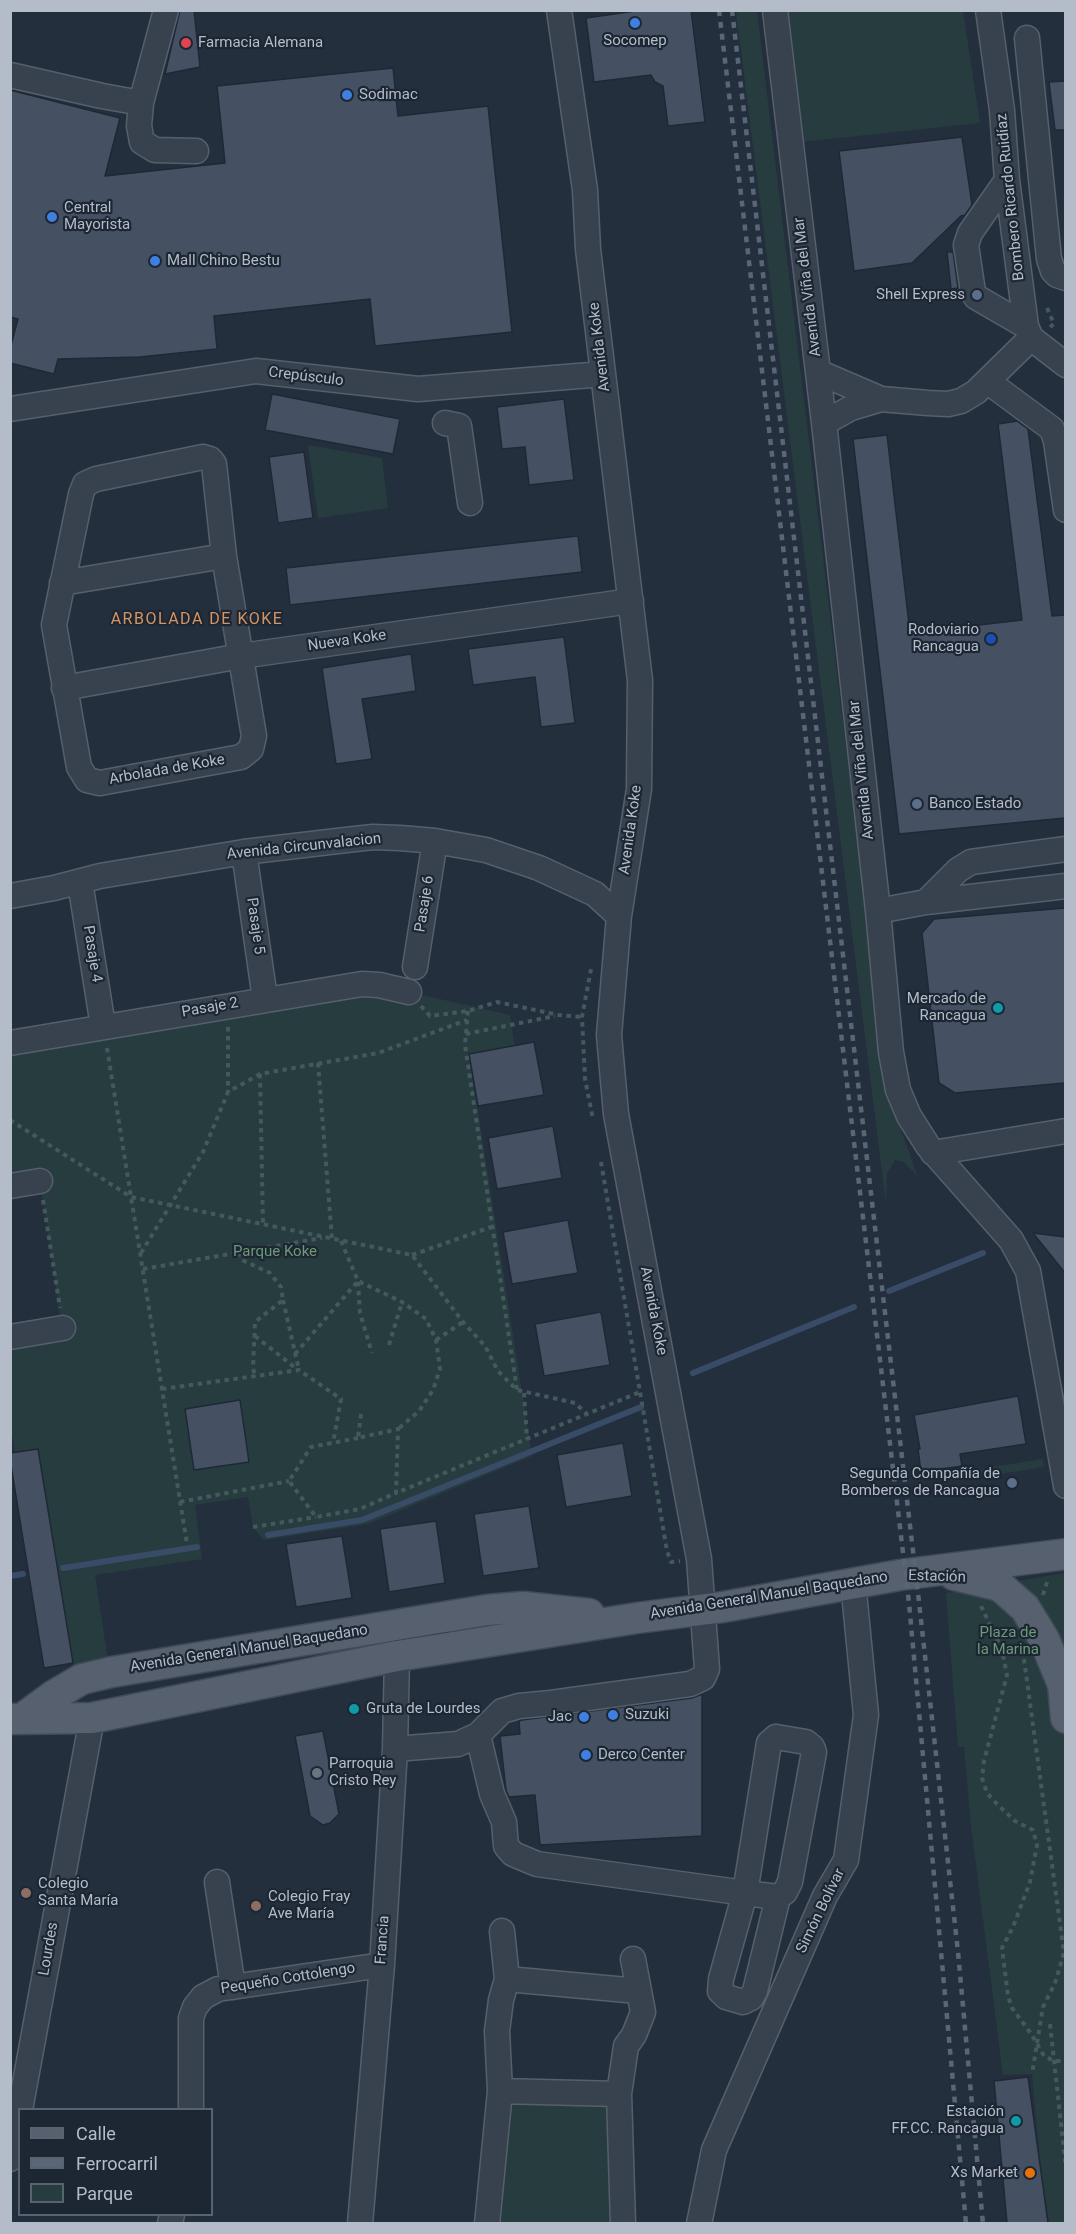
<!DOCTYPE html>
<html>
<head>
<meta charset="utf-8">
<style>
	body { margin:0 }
	#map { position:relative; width:1076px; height:2234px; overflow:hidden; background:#242f3e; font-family:Roboto,sans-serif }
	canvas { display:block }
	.frame { position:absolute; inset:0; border:12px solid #b4bcc9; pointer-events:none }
	.legend { position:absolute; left:18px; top:2108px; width:195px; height:108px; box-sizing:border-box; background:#1d2633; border:2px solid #59626f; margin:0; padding:8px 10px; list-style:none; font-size:18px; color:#b4bcc9 }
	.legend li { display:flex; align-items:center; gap:12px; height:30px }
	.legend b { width:30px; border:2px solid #59626f }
</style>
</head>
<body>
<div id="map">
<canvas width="1076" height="2234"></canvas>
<div class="frame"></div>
<ul class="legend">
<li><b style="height:8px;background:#56606e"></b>Calle</li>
<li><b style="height:8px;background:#5a6575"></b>Ferrocarril</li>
<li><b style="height:16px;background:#263c3f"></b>Parque</li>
</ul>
</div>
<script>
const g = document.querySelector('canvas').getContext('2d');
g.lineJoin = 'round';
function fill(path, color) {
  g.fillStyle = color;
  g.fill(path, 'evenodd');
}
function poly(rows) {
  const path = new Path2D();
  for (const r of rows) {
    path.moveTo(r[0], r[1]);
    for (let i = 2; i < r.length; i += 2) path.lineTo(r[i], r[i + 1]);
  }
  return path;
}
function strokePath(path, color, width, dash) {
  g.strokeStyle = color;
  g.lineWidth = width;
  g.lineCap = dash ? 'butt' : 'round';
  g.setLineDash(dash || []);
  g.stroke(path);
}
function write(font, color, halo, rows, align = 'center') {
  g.font = font + ' Roboto,sans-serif';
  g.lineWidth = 4.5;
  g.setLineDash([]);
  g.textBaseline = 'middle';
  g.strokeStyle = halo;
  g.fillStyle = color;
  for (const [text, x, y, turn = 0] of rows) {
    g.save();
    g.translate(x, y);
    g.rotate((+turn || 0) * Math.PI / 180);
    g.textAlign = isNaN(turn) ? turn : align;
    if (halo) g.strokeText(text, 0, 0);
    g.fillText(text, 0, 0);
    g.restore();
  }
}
const green = poly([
	[736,11,757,11,881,1037,901,1116,897,1119,918,1177,904,1162,895,1160,887,1174,886,1203],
	[785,11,963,11,980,123,801,142],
	[308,445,382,458,388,508,318,518],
	[362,984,409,992,510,1015,515,1047,469,1054,532,1456,368,1524,263,1540,253,1527,248,1497,195,1505,202,1559,95,1575,108,1661,73,1667,38,1449,15,1452,10,1423,11,1343,60,1314,40,1182,11,1186,10,1045],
	[1043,1459,1044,1467,982,1477,980,1469],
	[1065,1573,1065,2223,1049,2223,1040,2164,1032,2074,1003,2075,971,1826,964,1747,958,1747,946,1593],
	[502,2097,614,2097,619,2223,496,2224]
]);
const stream = poly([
	[889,1291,983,1253],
	[693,1373,854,1307],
	[268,1535,362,1520,641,1407],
	[63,1568,197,1547],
	[10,1576,23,1574]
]);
const building = poly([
	[180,10,194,10,200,67,165,74,180,10],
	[643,10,691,10,705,122,668,126,663,86,655,82,651,75,594,82,586,18,643,10],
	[393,68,398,116,488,106,512,332,375,346,370,299,214,316,217,349,140,357,58,359,54,374,10,363,10,349,18,319,10,317,10,90,120,118,105,176,225,163,217,86,393,68],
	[1065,81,1065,130,1055,130,1049,82,1065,81],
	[962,137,972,205,965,215,961,216,912,263,854,271,839,151,962,137],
	[947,252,953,252,958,288,951,289,947,252],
	[272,394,400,419,393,454,265,430,272,394],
	[564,399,574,480,529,485,525,447,502,449,497,407,564,399],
	[1017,421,1028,429,1052,616,1065,615,1065,818,899,834,853,439,887,435,910,633,1022,620,998,424,1017,421],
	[304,452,313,518,278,523,269,457,304,452],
	[578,536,582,572,290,605,286,568,578,536],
	[564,637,575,723,541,727,535,677,473,685,468,649,564,637],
	[411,654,416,691,362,699,372,759,336,764,322,668,411,654],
	[1065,908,1065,1083,955,1093,939,1083,922,933,934,919,1065,908],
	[534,1042,544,1095,478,1106,469,1054,534,1042],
	[553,1126,562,1178,497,1189,488,1138,553,1126],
	[568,1220,578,1273,512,1284,503,1232,568,1220],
	[1033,1233,1065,1237,1065,1273,1033,1233],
	[601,1312,610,1365,544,1376,535,1324,601,1312],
	[1018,1396,1026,1444,960,1454,962,1466,921,1472,918,1449,920,1449,914,1415,1018,1396],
	[240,1400,249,1462,194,1470,185,1409,240,1400],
	[623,1443,632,1496,566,1507,557,1455,623,1443],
	[38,1449,73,1663,44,1668,10,1459,10,1453,38,1449],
	[529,1506,539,1568,483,1576,474,1514,529,1506],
	[436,1521,445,1583,389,1592,380,1529,436,1521],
	[342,1536,352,1598,296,1607,286,1544,342,1536],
	[702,1694,702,1836,540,1845,535,1795,509,1797,506,1790,500,1736,520,1734,519,1721,522,1720,692,1698,702,1694],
	[323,1731,339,1814,330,1823,323,1825,310,1816,295,1736,323,1731],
	[1028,2077,1048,2223,1007,2223,994,2081,1028,2077]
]);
const path = poly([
	[1047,308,1054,324,1050,327],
	[591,969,582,1017,585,1079,593,1119],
	[421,1006,430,1016,468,1011,497,1002,559,1015,582,1017],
	[468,1011,465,1045,517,1390],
	[228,1027,228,1092],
	[466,1034,555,1016],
	[107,1048,187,1544],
	[318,1063,332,1239],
	[260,1074,263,1224],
	[10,1120,131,1197,412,1255,463,1322,485,1346,498,1371,517,1390,575,1403,587,1414],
	[601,1162,667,1551,671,1562,680,1561],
	[43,1200,60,1308],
	[341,1241,358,1281,402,1302,426,1319,436,1340,440,1369,433,1390,419,1411,398,1429],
	[239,1252,242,1260,270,1273,281,1287,283,1300,255,1322,253,1368,255,1376],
	[141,1253,203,1152,228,1092,260,1074,378,1053,467,1020],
	[412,1255,494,1226],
	[143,1269,322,1238],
	[358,1282,360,1313,372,1353],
	[283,1300,299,1370],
	[255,1336,298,1370],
	[436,1340,463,1322],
	[389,1345,402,1302],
	[295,1354,358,1281],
	[162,1389,299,1370,341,1399,333,1443],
	[524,1393,527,1439],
	[361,1414,358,1438,398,1429,396,1493,640,1392],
	[358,1438,311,1447,289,1481,316,1517,360,1509,396,1493],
	[180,1502,289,1481],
	[253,1527,316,1517],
	[1043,1595,1048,1579],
	[981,1606,1002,1650,1007,1675,984,1761,982,1778,987,1793,996,1803,1015,1821,1033,1830,1037,1845,1030,1882,1013,1927,1002,1948,1008,1996,1012,2008,1032,2035,1044,2056,1054,2061,1066,2061],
	[1024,1659,1064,1953,1055,1983,1043,2007,1032,2074],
	[1050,2024,1066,2169]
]);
const minor = poly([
	[775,10,824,423,878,911,891,1052,898,1090,909,1116,928,1146,1011,1240,1028,1271,1066,1486],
	[988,10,1002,110,1007,180,1026,326,1031,338,1066,365],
	[1027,38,1049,259,1053,271,1057,275,1066,278],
	[10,75,102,96,141,103,166,10],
	[141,103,139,126,142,142,155,150,196,151],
	[1007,180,970,233,966,245,973,292,976,297,1026,326],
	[818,372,881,399],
	[987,381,1052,429,1056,441,1066,510],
	[10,409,256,371,418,389,603,374],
	[445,423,459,426,470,503],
	[824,423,851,408,881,399,928,403,948,404,961,401,976,392,1031,338],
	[203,457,210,459,214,464,224,556,254,736,251,749,241,757,100,783,87,780,79,767,54,625,81,494,85,484,96,479,203,457],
	[62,583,224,556],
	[64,688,241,656,631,601],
	[244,852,265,999],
	[80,882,103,1026],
	[10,896,54,888,100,876,244,852,346,840,373,837,400,838,435,841,486,850,539,868,595,894,619,916],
	[926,902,958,870,971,862,1066,849],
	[878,911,926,902,1066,886],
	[415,967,435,841],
	[10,1043,362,984,379,985,409,992],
	[933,1153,1066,1131],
	[10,1186,40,1181],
	[10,1337,63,1328],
	[478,1735,492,1794,504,1822,506,1846,513,1854,537,1864,745,1893,721,1979,720,1991,726,1997,743,2002,751,1998,755,1991,778,1897],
	[776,1737,806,1742,812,1747,814,1752,790,1882,785,1892,778,1897,745,1893,769,1743,776,1737],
	[395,1749,458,1744,478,1735,502,1711,519,1706,551,1703,690,1684,703,1678,707,1669,699,1559,616,1114,609,1035,619,916,639,789,640,680,588,249,585,190,559,10],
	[217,1882,233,1987],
	[507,1979,638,1991],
	[500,2091,619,2094],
	[20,2110,92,1718],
	[191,2110,191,2018,195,2007,203,1997,218,1989,382,1965],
	[10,2159,20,2110],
	[170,2224,172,2214],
	[360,2224,382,1965,395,1749,397,1656,401,1644,407,1637,418,1633,437,1631],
	[487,2224,500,2091,497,2031,501,2000,507,1979,502,1931],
	[623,2224,619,2094,626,2046,634,2035,643,2012,633,1959],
	[699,2224,714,2150,825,1896,846,1860,866,1715,853,1582]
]);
const major = poly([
	[954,1575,1000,1586,1025,1608,1044,1639,1063,1685,1066,1718],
	[23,1718,53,1696,82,1679,112,1672,487,1610,523,1607,589,1614],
	[10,1719,92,1718,397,1656,637,1618,723,1607,900,1575,1066,1554]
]);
const rail = poly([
	[719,10,909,1603,966,2224],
	[732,10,919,1602,958,1952,983,2224]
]);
const markers = [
	[635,23,6,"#3f7fe0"],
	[186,43,6,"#e0444e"],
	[347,95,6,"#3f7fe0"],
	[52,217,6,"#3f7fe0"],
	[155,261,6,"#3f7fe0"],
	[977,295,6,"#5c6f8a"],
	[991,639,6,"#1a4fb4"],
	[917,804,6,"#5c6f8a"],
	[998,1008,6,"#0f9aa8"],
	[1012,1483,6,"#5c6f8a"],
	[354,1709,6,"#0f9aa8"],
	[613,1715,6,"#3f7fe0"],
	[584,1717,6,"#3f7fe0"],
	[586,1755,6,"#3f7fe0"],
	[317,1773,6,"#6b7280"],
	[26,1893,6,"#8d6e63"],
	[256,1906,6,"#8d6e63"],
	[1016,2121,6,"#0f9aa8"],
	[1030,2173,6,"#e8710a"]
];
const poiNames = [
	["Socomep",635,41,"center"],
	["Farmacia Alemana",198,43],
	["Sodimac",359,95],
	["Central",64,208],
	["Mayorista",64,225],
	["Mall Chino Bestu",167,261],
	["Shell Express",965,295,"right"],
	["Rodoviario",979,630,"right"],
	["Rancagua",979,647,"right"],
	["Banco Estado",929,804],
	["Mercado de",986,999,"right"],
	["Rancagua",986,1016,"right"],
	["Segunda Compañía de",1000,1474,"right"],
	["Bomberos de Rancagua",1000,1491,"right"],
	["Gruta de Lourdes",366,1709],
	["Suzuki",625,1715],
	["Jac",572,1717,"right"],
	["Derco Center",598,1755],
	["Parroquia",329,1764],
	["Cristo Rey",329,1781],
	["Colegio",38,1884],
	["Santa María",38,1901],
	["Colegio Fray",268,1897],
	["Ave María",268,1914],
	["Estación",1004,2112,"right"],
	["FF.CC. Rancagua",1004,2129,"right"],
	["Xs Market",1018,2173,"right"]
];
const streetNames = [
	["Bombero Ricardo Ruidíaz",1011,197,-96],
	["Avenida Viña del Mar",808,287,-97],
	["Avenida Koke",600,347,-97],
	["Crepúsculo",306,377,7],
	["Nueva Koke",347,641,-8],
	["Arbolada de Koke",167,770,-10],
	["Avenida Viña del Mar",862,770,-96],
	["Avenida Koke",631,830,-82],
	["Avenida Circunvalacion",304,847,-6],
	["Pasaje 6",425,904,-81],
	["Pasaje 5",255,926,82],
	["Pasaje 4",92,954,81],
	["Pasaje 2",210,1008,-10],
	["Avenida Koke",653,1311,79],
	["Estación",937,1577,2],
	["Avenida General Manuel Baquedano",769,1596,-9],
	["Avenida General Manuel Baquedano",249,1649,-9],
	["Simón Bolívar",821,1911,-64],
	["Francia",383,1940,-86],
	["Lourdes",49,1949,-80],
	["Pequeño Cottolengo",288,1979,-9]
];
const parkNames = [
	["Parque Koke",275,1252],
	["Plaza de",1008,1633],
	["la Marina",1008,1650]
];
const neighbourhoodNames = [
	["ARBOLADA DE KOKE",197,620]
];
fill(green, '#263c3f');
strokePath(stream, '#394c67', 6);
fill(building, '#455162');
strokePath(building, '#1f2835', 1.5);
strokePath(minor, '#565f6c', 27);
strokePath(major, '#414a57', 33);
strokePath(path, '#44595c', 4, [4.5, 4.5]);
strokePath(minor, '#38414e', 24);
strokePath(major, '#56606e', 30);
strokePath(rail, '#5a6575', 4.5, [6, 6]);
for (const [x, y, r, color] of markers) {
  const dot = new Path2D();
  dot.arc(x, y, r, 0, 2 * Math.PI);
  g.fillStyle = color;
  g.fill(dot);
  strokePath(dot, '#1d2633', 2);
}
write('15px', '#b4bcc9', '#1d2633', poiNames, 'left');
write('15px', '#b4bcc9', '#1d2633', streetNames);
write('15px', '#6b9a76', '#1d2633', parkNames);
g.letterSpacing = '1.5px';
write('16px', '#d59563', '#1d2633', neighbourhoodNames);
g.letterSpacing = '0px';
</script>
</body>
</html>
